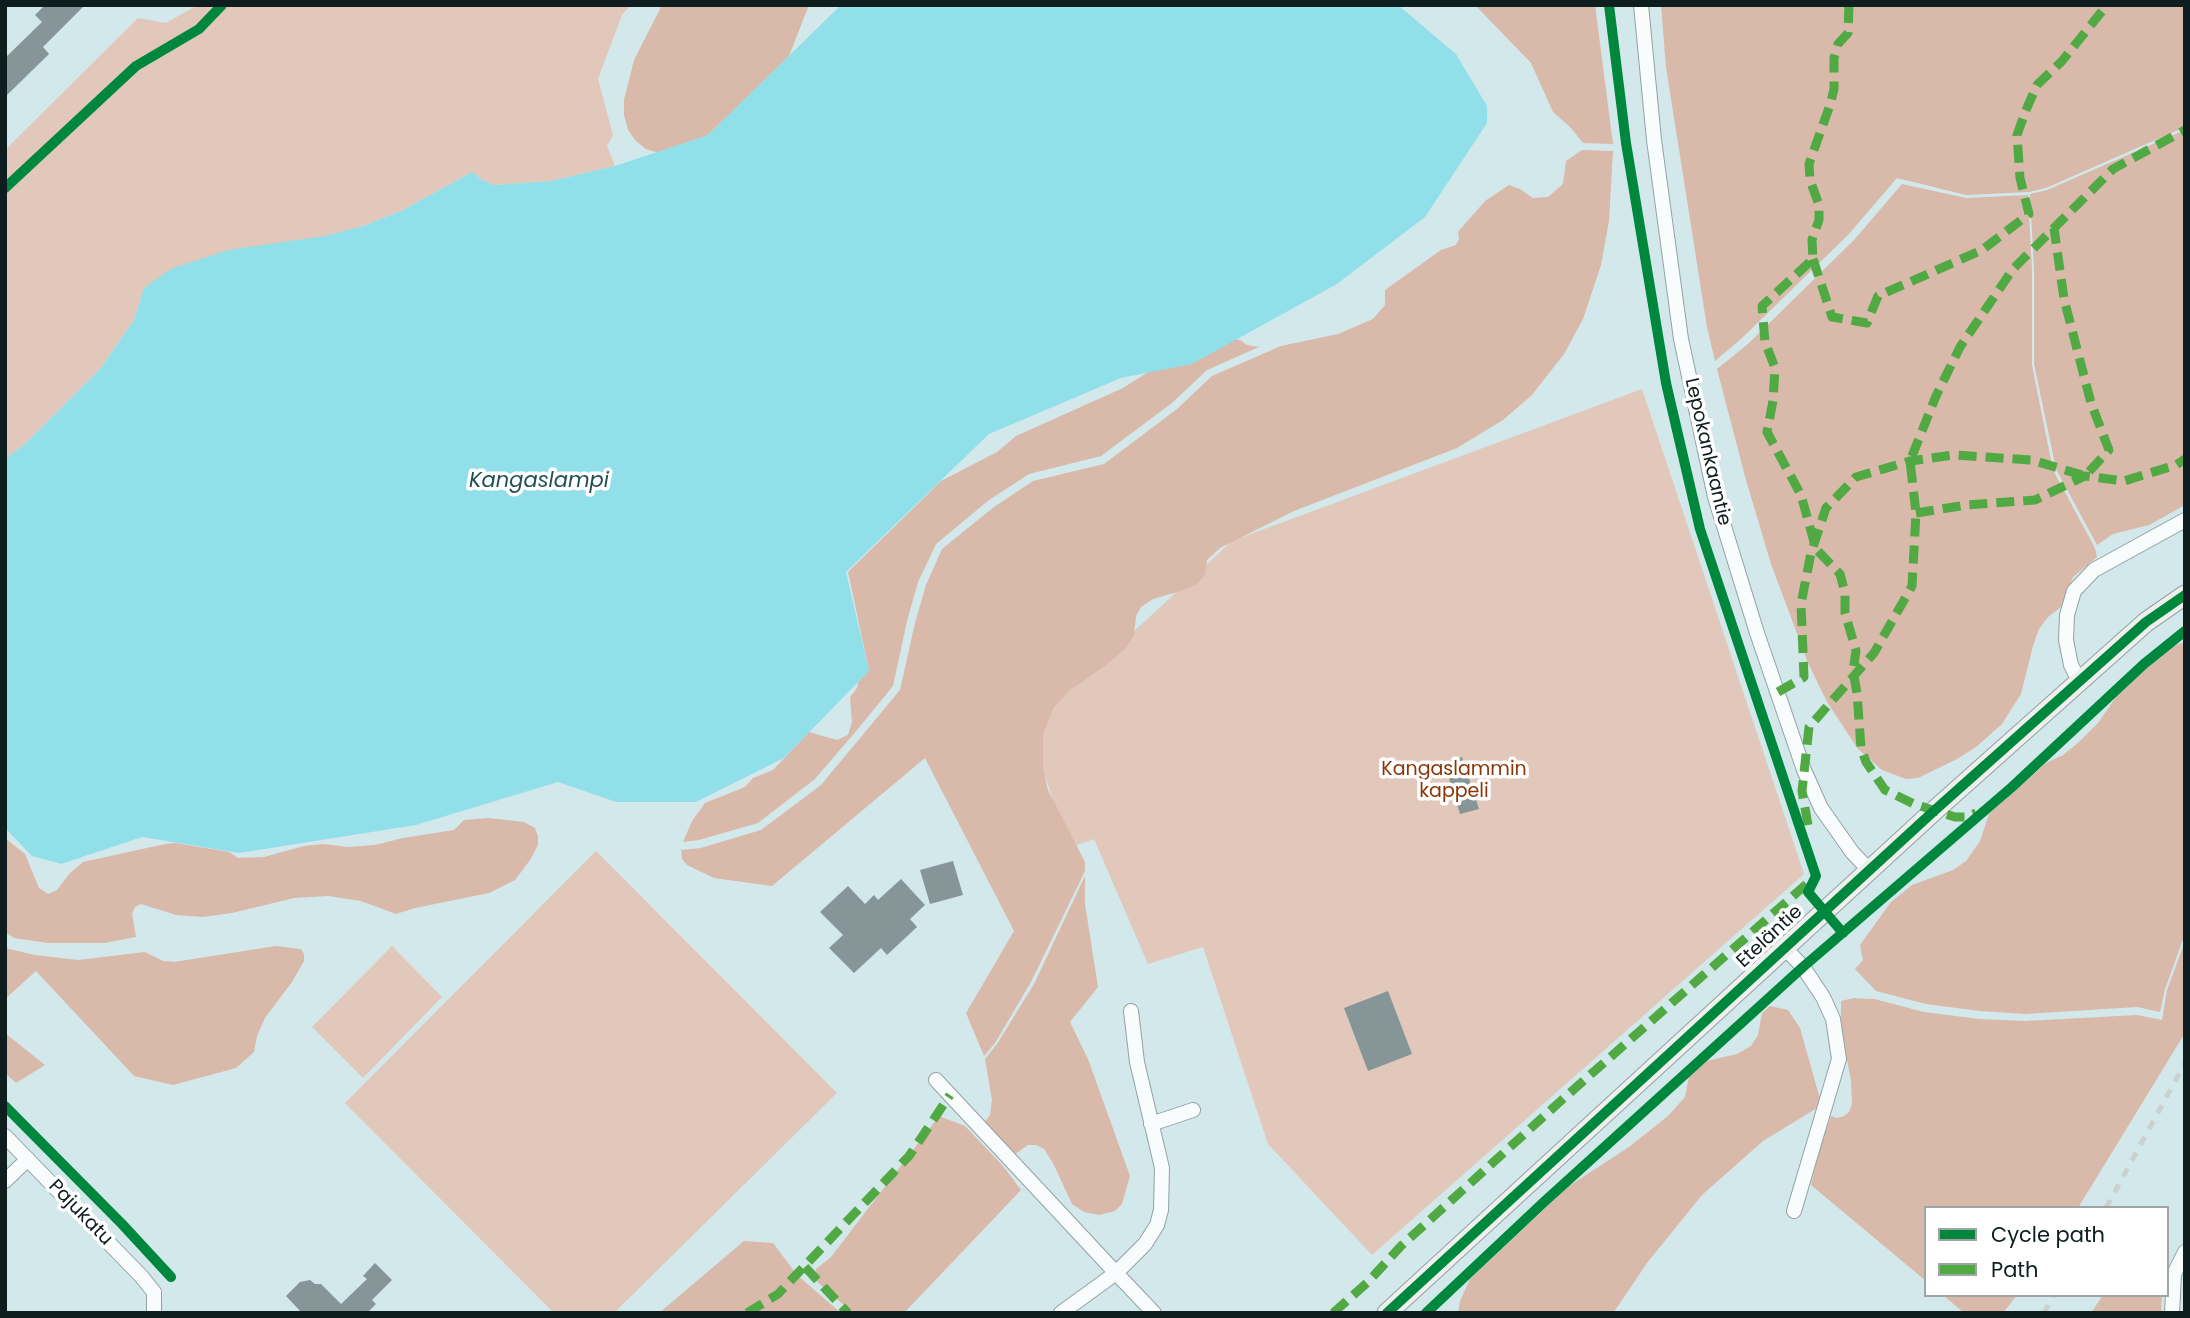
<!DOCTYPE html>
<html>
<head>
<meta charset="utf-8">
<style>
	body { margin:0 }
	#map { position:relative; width:2190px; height:1318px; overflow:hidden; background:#d3e8ea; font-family:Poppins,sans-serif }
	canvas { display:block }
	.frame { position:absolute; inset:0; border:7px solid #0e1d1e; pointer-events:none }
	.legend { position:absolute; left:1924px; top:1206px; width:245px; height:91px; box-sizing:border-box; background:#fff; border:2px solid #9fa5a5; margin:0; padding:9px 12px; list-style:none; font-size:21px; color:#0e1d1e }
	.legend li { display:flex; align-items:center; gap:14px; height:35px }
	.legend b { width:35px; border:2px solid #9fa5a5 }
</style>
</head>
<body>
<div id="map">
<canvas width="2190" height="1318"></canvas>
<div class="frame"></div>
<ul class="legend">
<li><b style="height:9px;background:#00873e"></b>Cycle path</li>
<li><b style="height:9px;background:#51a943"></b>Path</li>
</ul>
</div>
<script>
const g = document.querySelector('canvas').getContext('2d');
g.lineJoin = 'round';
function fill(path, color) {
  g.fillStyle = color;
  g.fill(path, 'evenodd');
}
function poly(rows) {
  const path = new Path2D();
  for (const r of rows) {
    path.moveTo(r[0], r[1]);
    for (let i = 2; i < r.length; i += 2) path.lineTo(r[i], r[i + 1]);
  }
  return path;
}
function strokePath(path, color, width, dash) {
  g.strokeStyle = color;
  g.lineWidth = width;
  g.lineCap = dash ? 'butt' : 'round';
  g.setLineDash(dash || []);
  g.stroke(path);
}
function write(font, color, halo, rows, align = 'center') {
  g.font = font + ' Poppins,sans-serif';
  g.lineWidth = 7;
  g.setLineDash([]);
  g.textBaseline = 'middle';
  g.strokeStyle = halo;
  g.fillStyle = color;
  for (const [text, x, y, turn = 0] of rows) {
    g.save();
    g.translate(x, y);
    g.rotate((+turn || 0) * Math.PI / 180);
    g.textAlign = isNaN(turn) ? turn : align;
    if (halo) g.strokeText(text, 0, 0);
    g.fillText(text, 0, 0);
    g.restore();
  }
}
const green = poly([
	[198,5,631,5,622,15,598,79,613,135,607,146,615,166,551,181,494,185,482,180,472,172,401,211,363,226,144,288,134,320,100,369,26,443,5,459,5,150,138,18,166,23],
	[1642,389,1804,874,1372,1255,1268,1144,1203,947,1148,964,1094,839,1069,848,1029,728,1232,541],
	[596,851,837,1093,614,1313,554,1313,345,1103],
	[392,946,442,997,363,1078,312,1027]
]);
const forest = poly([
	[662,5,809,5,789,56,708,135,659,153,646,149,636,141,628,130,624,115,624,100,634,60],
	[1475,5,1595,5,1613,144,1583,143,1571,128,1553,112,1531,63],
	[1661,5,2185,5,2185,127,2046,188,2029,192,1966,195,1897,178,1848,235,1742,338,1715,361,1707,327,1666,67],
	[2185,130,2185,505,2149,525,2113,534,2097,545,2056,469,2034,364,2034,270,2030,194,2047,190],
	[1582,150,1613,151,1609,221,1601,265,1583,319,1564,354,1532,395,1503,420,1457,448,1294,511,1220,548,1207,560,1205,575,1197,584,1184,590,1153,599,1141,607,1136,616,1134,635,1125,649,1106,665,1070,690,1054,707,1043,734,1043,768,1048,790,1085,862,1085,871,1031,982,995,1043,984,1056,966,1013,1014,931,925,758,772,886,714,878,687,865,682,859,681,850,701,848,761,830,821,785,900,690,915,623,926,585,942,549,994,507,1033,481,1104,464,1177,409,1212,376,1281,346,1338,334,1373,319,1385,305,1385,290,1441,250,1456,245,1459,239,1458,232,1485,201,1509,185,1520,189,1533,198,1548,197,1563,184,1566,161],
	[1902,184,1966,198,2028,195,2032,270,2032,365,2053,470,2095,548,2097,557,2073,577,2061,607,2048,617,2039,629,2033,646,2021,694,2002,724,1976,747,1957,759,1918,778,1906,779,1882,770,1858,749,1827,702,1808,663,1771,564,1746,480,1717,369,1748,344,1854,240],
	[1209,334,1240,340,1247,345,1259,347,1207,370,1172,403,1101,456,1029,474,989,500,936,544,918,582,907,621,893,686,857,730,815,779,758,823,699,840,683,842,692,821,705,803,745,787,753,778,773,770,809,732,837,740,848,735,852,722,850,697,857,688,858,682,869,671,848,572,941,481,997,452,1016,436,1123,388],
	[2185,642,2185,934,2165,989,2160,1012,2137,1007,2025,1014,1980,1011,1926,1004,1876,991,1855,969,1863,960,1860,945,1891,902,1912,885,1953,870,1966,861,1980,841,1989,814,2046,763,2063,755,2079,742,2098,723,2116,697,2147,668,2176,645],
	[488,818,524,822,535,828,538,836,538,845,530,860,515,880,489,893,415,908,396,914,361,901,328,896,294,898,232,913,203,917,176,915,141,904,135,907,132,914,136,937,104,943,48,943,14,938,5,932,5,838,25,854,39,888,48,894,57,890,70,873,83,862,165,844,176,843,229,852,238,858,264,857,304,846,323,844,348,847,375,845,403,838,454,830,464,820],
	[1085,876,1085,904,1098,987,1070,1022,1088,1059,1130,1176,1122,1204,1115,1211,1099,1215,1084,1212,1072,1204,1053,1163,1044,1149,1036,1145,1028,1145,1014,1155,984,1123,990,1115,992,1100,985,1059,997,1044,1034,984],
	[2185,941,2185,1033,2078,1208,1926,1208,1926,1281,1811,1185,1818,1153,1831,1116,1837,1118,1844,1116,1849,1112,1852,1104,1851,1081,1841,1027,1841,1001,1854,998,1874,999,1924,1012,1979,1019,2025,1021,2137,1015,2162,1020,2167,990],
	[276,946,301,949,304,954,304,961,292,982,265,1018,257,1036,254,1052,236,1068,173,1085,134,1076,36,971,5,999,5,948,35,955,78,960,145,952,163,961,174,962],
	[1770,1006,1788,1010,1800,1028,1820,1099,1817,1108,1763,1141,1702,1195,1647,1263,1616,1309,1612,1313,1458,1313,1460,1301,1470,1279,1569,1186,1629,1147,1668,1116,1685,1097,1689,1077,1707,1061,1737,1054,1751,1046,1758,1035,1762,1013],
	[5,1033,45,1065,16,1083,5,1073],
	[939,1116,965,1126,1003,1166,1021,1190,904,1313,853,1313,815,1280,816,1269,831,1257],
	[744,1241,773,1243,797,1275,841,1313,659,1313],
	[1943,1295,2017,1295,2003,1313,1964,1313],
	[2103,1295,2162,1295,2161,1313,2091,1313]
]);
const water = poly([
	[841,5,1398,5,1456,54,1487,106,1487,123,1425,217,1337,284,1192,364,1121,378,989,434,846,572,869,671,784,758,696,802,616,802,558,782,416,825,239,853,142,837,61,864,32,856,5,828,5,459,26,443,100,369,134,320,144,288,171,269,228,250,325,236,363,226,401,211,472,172,482,180,494,185,551,181,615,166,708,135]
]);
const building = poly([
	[45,5,85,5,43,47,49,54,5,97,5,58,42,22,35,15],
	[1462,757,1479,809,1460,814,1444,763],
	[953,861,963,895,930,904,920,870],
	[901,879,925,905,910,919,917,927,887,955,881,948,854,973,829,948,843,935,820,912,848,886,865,904,874,895,878,900],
	[1388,991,1412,1054,1368,1071,1344,1008],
	[375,1263,392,1280,372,1300,376,1304,367,1313,302,1313,286,1296,300,1282,310,1280,315,1284,321,1284,341,1304,367,1279,363,1276]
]);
const street = poly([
	[1641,5,1654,140,1681,339,1715,497,1757,633,1804,770,1821,808,1852,852,1869,870],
	[2079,681,2071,665,2066,640,2067,615,2074,591,2094,570,2185,520],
	[1784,947,1803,967,1823,997,1833,1019,1839,1059,1794,1211],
	[936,1080,1116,1273,1145,1244,1157,1225,1161,1210,1162,1168,1137,1062,1131,1011],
	[1151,1124,1193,1110],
	[5,1136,141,1276,154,1292,154,1313],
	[5,1181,28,1159],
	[1061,1313,1116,1273,1154,1313],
	[2172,1313,2174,1274,2185,1252]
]);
const secondary = poly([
	[1387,1313,1935,810,2146,622,2185,595]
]);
const rail = poly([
	[2106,1208,2185,1063],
	[2044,1313,2054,1295]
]);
const quiet = poly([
	[1849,5,1848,33,1838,44,1834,58,1834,89,1830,105,1809,164,1810,180,1819,205,1819,220,1812,240,1813,259,1762,306,1765,342,1775,368,1773,401,1767,432,1801,495,1816,549,1840,574,1845,593,1845,613,1856,651,1853,671,1857,693,1861,748,1866,762,1885,790,1914,804,1955,817,1966,817,1976,813],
	[1813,259,1832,317,1867,323,1878,296,1982,250,2029,214,2020,178,2017,135,2026,110,2037,85,2062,61,2107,5],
	[1916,513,1967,505,2035,500,2085,476,2124,481,2176,465,2185,459],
	[1778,692,1804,677,1801,604,1811,553,1826,508,1856,477,1910,461,1953,455,2032,460,2085,476,2109,450,2091,403,2064,299,2054,228],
	[1808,825,1802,791,1809,727,1874,653,1912,586,1916,513,1910,461,1936,396,1960,347,2013,269,2113,169,2185,130],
	[805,1267,848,1313],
	[747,1313,778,1294,909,1156,950,1095],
	[1333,1313,1368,1282,1401,1246,1564,1098,1810,881]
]);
const cycleway = poly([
	[1609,5,1626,143,1666,383,1700,529,1816,876,1808,892,1843,933],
	[5,188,136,66,199,29,222,5],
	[5,1106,122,1224,171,1277],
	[1387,1313,1935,810,2146,622,2185,595],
	[1426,1313,1544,1202,1803,967,2012,787,2144,664,2185,631]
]);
const streetNames = [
	["Lepokankaantie",1707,452,77],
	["Eteläntie",1770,937,-43],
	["Pajukatu",80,1213,46]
];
const parkNames = [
	["Kangaslammin",1454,770],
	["kappeli",1454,792]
];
const waterNames = [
	["Kangaslampi",539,482]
];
fill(green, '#e2c8ba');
fill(forest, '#d8b9aa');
fill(water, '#91e0e9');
fill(building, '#869698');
strokePath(street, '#92a2a3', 16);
strokePath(secondary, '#92a2a3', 21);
strokePath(street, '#f8fcfc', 14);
strokePath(secondary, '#eff0ee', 19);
strokePath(rail, '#cad1d1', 5, [9, 9]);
strokePath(quiet, '#51a943', 9, [18, 9]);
strokePath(cycleway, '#00873e', 10);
write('19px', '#0e1d1e', '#fff', streetNames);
write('19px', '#8a3506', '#fff', parkNames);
write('italic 21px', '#215055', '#fff', waterNames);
</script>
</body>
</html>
